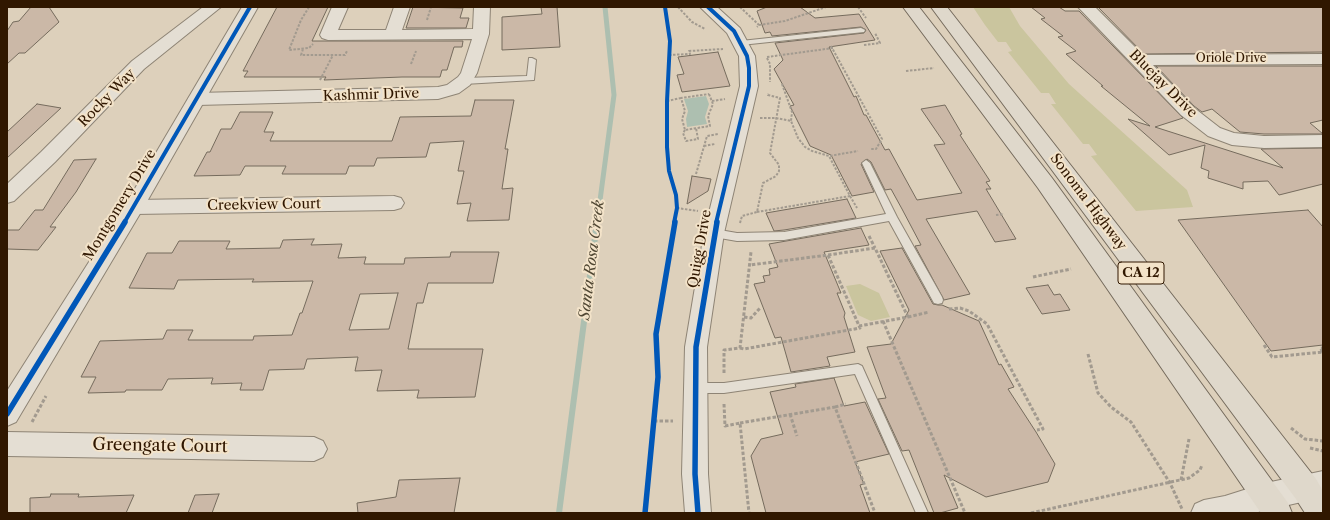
<!DOCTYPE html>
<html>
<head>
<meta charset="utf-8">
<style>
	body { margin:0 }
	#map { position:relative; width:1330px; height:520px; overflow:hidden; background:#ddd0bb; font-family:"Libre Caslon Text",serif }
	canvas { display:block }
	.frame { position:absolute; inset:0; border:8px solid #301700; pointer-events:none }
</style>
</head>
<body>
<div id="map">
<canvas width="1330" height="520"></canvas>
<div class="frame"></div>
</div>
<script>
const g = document.querySelector('canvas').getContext('2d');
g.lineJoin = 'round';
function fill(path, color) {
  g.fillStyle = color;
  g.fill(path, 'evenodd');
}
function poly(rows) {
  const path = new Path2D();
  for (const r of rows) {
    path.moveTo(r[0], r[1]);
    for (let i = 2; i < r.length; i += 2) path.lineTo(r[i], r[i + 1]);
  }
  return path;
}
function strokePath(path, color, width, dash) {
  g.strokeStyle = color;
  g.lineWidth = width;
  g.lineCap = dash ? 'butt' : 'round';
  g.setLineDash(dash || []);
  g.stroke(path);
}
function write(font, color, halo, rows, align = 'center') {
  g.font = font + ' "Libre Caslon Text",serif';
  g.lineWidth = 4;
  g.setLineDash([]);
  g.textBaseline = 'middle';
  g.strokeStyle = halo;
  g.fillStyle = color;
  for (const [text, x, y, turn = 0] of rows) {
    g.save();
    g.translate(x, y);
    g.rotate((+turn || 0) * Math.PI / 180);
    g.textAlign = isNaN(turn) ? turn : align;
    if (halo) g.strokeText(text, 0, 0);
    g.fillText(text, 0, 0);
    g.restore();
  }
}
const green = poly([
	[973,7,1009,7,1020,26,1069,84,1187,190,1193,207,1136,211,1091,156,1097,155,1089,144,1083,144,1051,104,1056,104,1049,93,1041,93,1008,52,1012,51,1006,42,998,42,985,25],
	[860,284,879,293,890,317,871,321,858,315,846,286]
]);
const water = poly([
	[706,96,709,104,705,117,707,124,687,127,686,119,688,111,684,99]
]);
const streamFar1 = poly([
	[597,223,614,95,605,7]
]);
const stream = poly([
	[559,513,597,222]
]);
const building = poly([
	[31,7,49,7,59,22,25,53,19,53,7,64,7,31,13,22,19,21,31,7],
	[277,7,328,7,312,41,463,41,462,47,454,47,447,70,442,70,440,77,402,77,324,80,326,77,244,77,248,71,243,71,277,7],
	[413,7,463,8,460,18,469,18,466,28,406,28,413,7],
	[541,7,557,7,560,47,502,50,502,17,542,14,541,7],
	[767,7,800,7,815,18,859,14,875,40,829,47,854,97,856,96,864,115,866,115,885,150,889,149,917,200,962,193,934,145,945,144,921,109,945,105,962,134,960,135,990,181,986,182,991,189,986,189,1016,239,995,242,977,211,926,219,970,294,944,300,915,246,921,245,902,209,891,189,885,190,871,162,867,159,861,164,874,192,852,196,831,155,810,146,790,106,794,105,774,69,783,60,775,43,864,33,866,30,861,27,772,36,770,32,765,33,757,11,767,7],
	[1031,7,1059,7,1065,11,1079,11,1183,118,1155,127,1283,168,1261,149,1323,148,1323,184,1279,195,1268,181,1243,182,1243,189,1208,178,1209,171,1201,168,1205,145,1169,155,1128,119,1150,126,1101,86,1103,86,1066,54,1076,51,1058,37,1063,36,1041,19,1045,18,1031,7],
	[1098,7,1323,7,1323,52,1144,54,1098,7],
	[718,52,730,86,682,92,677,75,684,74,678,57,718,52],
	[1156,66,1323,66,1323,120,1310,123,1323,134,1264,134,1240,132,1212,109,1202,112,1194,106,1156,66],
	[475,100,514,100,505,149,508,149,502,189,513,188,509,220,467,221,471,203,457,204,464,171,458,171,464,141,430,143,426,157,377,158,374,166,349,166,346,174,282,174,286,166,245,166,240,175,194,176,207,152,210,152,221,129,231,129,240,112,273,112,264,132,274,132,270,141,392,141,400,117,471,116,475,100],
	[37,104,61,108,7,158,7,132,37,104],
	[96,159,76,192,50,227,56,227,38,250,7,249,7,230,19,230,35,210,43,210,74,160,96,159],
	[692,176,711,179,708,191,687,204,692,176],
	[847,199,856,218,784,230,774,231,766,213,847,199],
	[1308,210,1323,227,1323,345,1271,351,1178,220,1308,210],
	[861,228,869,245,824,252,841,293,837,293,845,313,844,317,855,352,827,357,830,366,791,372,781,337,775,338,754,284,765,282,763,276,770,275,769,269,778,267,769,244,861,228],
	[314,239,311,245,342,244,338,258,366,257,364,264,404,264,405,258,450,257,451,252,499,252,493,283,428,283,423,303,417,303,408,349,483,349,475,397,417,398,419,390,377,391,382,370,355,371,358,357,307,359,304,369,269,370,263,390,240,390,242,383,211,384,213,378,168,379,162,390,126,390,125,392,88,393,96,377,81,377,100,341,163,339,167,330,193,330,188,340,253,340,254,336,292,335,300,313,302,313,313,281,252,282,254,279,178,280,174,289,129,288,147,253,172,253,179,241,230,241,226,249,280,248,283,240,314,239],
	[398,293,389,329,349,330,360,294,398,293],
	[902,248,933,304,938,305,942,305,979,321,999,365,1001,364,1014,387,1008,389,1036,432,1055,464,1048,482,986,497,944,475,958,508,940,513,934,513,909,450,902,451,878,399,886,398,867,347,891,344,909,310,880,251,902,248],
	[1048,285,1054,295,1060,294,1070,310,1042,314,1026,288,1048,285],
	[834,378,844,406,865,402,889,454,855,462,864,484,860,485,870,513,766,513,751,456,761,439,783,434,770,392,796,387,795,384,834,378],
	[460,478,454,513,358,513,357,503,396,497,399,480,460,478],
	[51,494,79,494,78,497,134,495,126,513,30,513,30,498,50,497,51,494],
	[219,494,212,513,188,513,195,495,219,494]
]);
const pathFar1 = poly([
	[309,7,301,20,289,50,309,48,313,44],
	[678,7,692,22,705,29],
	[740,7,759,25,757,27],
	[858,7,866,18],
	[427,20,431,7],
	[759,25,785,21,826,7],
	[864,45,880,43,875,33],
	[831,46,882,139,876,149,870,149],
	[303,49,301,55,345,55,347,51],
	[669,55,690,54,689,51,723,49],
	[767,57,833,48],
	[767,58,770,64,770,82],
	[411,64,416,51],
	[906,71,934,68],
	[320,80,333,55],
	[782,84,792,112,791,121],
	[709,94,713,104,708,116,710,126,685,130,682,119,685,111,681,98,709,94],
	[667,101,681,98],
	[712,101,725,99],
	[760,118,776,118,791,121,798,138,805,147,812,151,829,156,858,151],
	[685,130,683,133,686,141,698,139,696,128],
	[704,146,715,144],
	[696,174,707,136,718,134],
	[850,196,857,208],
	[677,208,698,211],
	[757,212,850,196,829,156],
	[996,215,1004,214],
	[740,223,742,216,757,212,763,183,776,176,779,171,779,165,770,153,780,98,768,95,768,93]
]);
const path = poly([
	[869,236,875,248],
	[828,255,875,248,908,317,859,326],
	[1033,277,1071,269],
	[949,309,960,308,969,311,987,324,1043,429,1037,430],
	[744,317,751,318,760,308],
	[908,317,929,312],
	[883,321,965,513],
	[1264,345,1272,357,1323,352,1320,348,1323,348],
	[740,348,744,349,860,328,828,255,750,265],
	[1088,354,1098,393,1111,407,1131,422,1170,483,1182,509],
	[724,373,724,350,740,348,751,252],
	[724,404,725,426,740,423,749,513],
	[835,407,846,404],
	[790,414,797,436],
	[654,421,673,421],
	[32,422,46,396],
	[740,423,835,407,875,513],
	[1291,428,1305,439,1323,441],
	[1310,448,1323,451],
	[1181,480,1189,439],
	[1031,513,1189,478,1200,470,1202,465]
]);
const service = poly([
	[861,28,865,30,864,32,741,45,737,43,741,41,861,28],
	[529,58,532,58,536,60,534,80,464,84,460,81,464,78,527,76,529,58],
	[866,160,870,163,897,217,942,297,943,300,942,303,938,304,934,303,889,221,784,240,737,241,714,237,711,236,709,233,711,230,714,229,737,233,784,232,886,214,862,163,866,160],
	[858,364,862,366,928,513,916,513,855,374,724,393,695,393,691,392,689,388,691,384,695,383,724,383,858,364]
]);
const minor = poly([
	[203,7,221,7,144,69,55,162,14,201,7,203,7,184,41,152,132,61,203,7],
	[332,7,348,7,338,30,386,30,394,7,410,7,402,30,473,29,474,7,490,7,489,34,477,73,470,85,459,93,438,99,197,105,191,103,188,99,191,95,197,93,438,87,447,85,458,77,461,73,472,39,328,40,322,38,320,35,332,7],
	[700,7,717,7,740,28,755,56,758,86,724,233,707,347,708,474,711,513,685,513,682,474,685,347,704,233,740,86,739,56,727,33,700,7],
	[1078,7,1095,7,1143,55,1323,54,1323,64,1153,65,1193,107,1220,128,1234,133,1264,136,1323,135,1323,147,1264,148,1232,145,1208,136,1181,115,1078,7],
	[394,196,401,198,404,203,401,208,394,210,134,214,127,212,124,207,127,202,134,200,394,196],
	[7,432,314,437,323,441,327,449,323,457,314,461,7,456,7,432],
	[1323,471,1323,497,1254,513,1191,513,1195,504,1204,500,1225,496,1266,483,1323,471]
]);
const tertiary = poly([
	[242,7,258,7,141,212,16,422,7,426,7,391,127,202,242,7]
]);
const primary = poly([
	[903,7,919,7,1052,178,1288,503,1292,513,1261,513,1038,188,903,7],
	[931,7,947,7,1316,479,1323,491,1323,513,1305,513,1296,499,931,7]
]);
const cyclewayFar1 = poly([
	[665,7,670,41,667,101,667,147,669,171,676,195,677,208,674,223],
	[708,7,734,31,747,56,749,68,749,86,716,223],
	[124,223,250,7]
]);
const cycleway = poly([
	[7,414,125,222],
	[645,513,658,377,656,334,675,222],
	[698,513,695,474,696,347,717,222]
]);
const farStreetnames = [
	["Oriole Drive",1231,59]
];
const shields = [
	[1141,273,46]
];
const shieldNames = [
	["CA 12",1141,273]
];
const streetNames = [
	["Bluejay Drive",1163,84,45],
	["Kashmir Drive",371,95,-2],
	["Rocky Way",107,98,-46],
	["Sonoma Highway",1088,202,53],
	["Montgomery Drive",120,205,-59],
	["Creekview Court",264,205,-1],
	["Quigg Drive",700,249,-80]
];
const waterNames = [
	["Santa Rosa Creek",592,260,-83]
];
const nearStreetnames = [
	["Greengate Court",160,446,1]
];
fill(green, '#cac59e');
fill(water, '#adbfb0');
strokePath(streamFar1, '#adbfb0', 5);
strokePath(stream, '#adbfb0', 6);
fill(building, '#cbb8a7');
strokePath(building, '#756b5d', 1);
strokePath(service, '#8e8475', 2);
strokePath(minor, '#8e8475', 2);
strokePath(tertiary, '#8e8475', 2);
strokePath(primary, '#756b5d', 2);
strokePath(pathFar1, '#a29a8f', 2, [2.5, 1.5]);
strokePath(path, '#a29a8f', 3, [3.5, 2]);
fill(service, '#e4ded3');
fill(minor, '#e4ded3');
fill(tertiary, '#e4ded3');
fill(primary, '#dfd8cb');
strokePath(cyclewayFar1, '#0057b8', 4);
strokePath(cycleway, '#0057b8', 5.5);
write('12px', '#301700', '#f3e3c9', farStreetnames);
for (const [x, y, w] of shields) {
  const box = new Path2D();
  box.roundRect(x - w / 2, y - 11, w, 22, 3);
  g.fillStyle = '#f3e3c9';
  g.fill(box);
  strokePath(box, '#301700', 1);
}
write('bold 13px', '#301700', null, shieldNames);
write('14px', '#301700', '#f3e3c9', streetNames);
write('italic 15px', '#504733', '#f3e3c9', waterNames);
write('17px', '#301700', '#f3e3c9', nearStreetnames);
</script>
</body>
</html>
